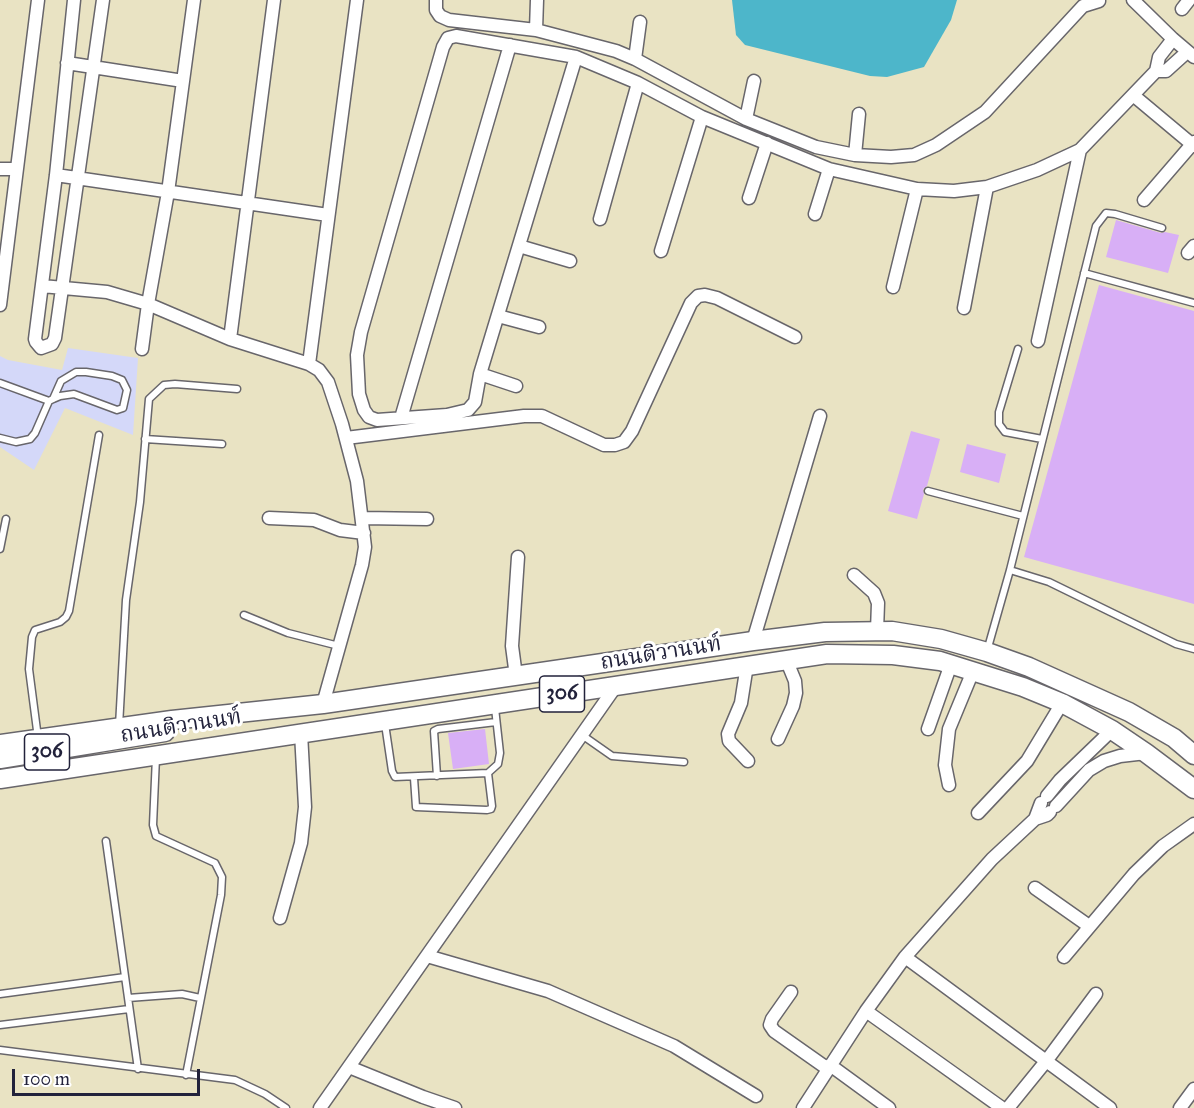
<!DOCTYPE html>
<html>
<head>
<meta charset="utf-8">
<style>
	body { margin:0 }
	#map { position:relative; width:1194px; height:1108px; overflow:hidden; background:#e9e3c3; font-family:"IM FELL Great Primer",serif }
	canvas { display:block }
	.scale { position:absolute; left:12px; top:1069px; width:188px; height:27px; box-sizing:border-box; border:3px solid #22223b; border-top:0; padding-left:8px; font-size:18px; line-height:21px; white-space:nowrap; color:#22223b; -webkit-text-stroke:4px #fff; paint-order:stroke }
</style>
</head>
<body>
<div id="map">
<canvas width="1194" height="1108"></canvas>
<div class="scale">100 m</div>
</div>
<script>
const g = document.querySelector('canvas').getContext('2d');
g.lineJoin = 'round';
function fill(path, color) {
  g.fillStyle = color;
  g.fill(path, 'evenodd');
}
function poly(rows) {
  const path = new Path2D();
  for (const r of rows) {
    path.moveTo(r[0], r[1]);
    for (let i = 2; i < r.length; i += 2) path.lineTo(r[i], r[i + 1]);
  }
  return path;
}
function strokePath(path, color, width, dash) {
  g.strokeStyle = color;
  g.lineWidth = width;
  g.lineCap = dash ? 'butt' : 'round';
  g.setLineDash(dash || []);
  g.stroke(path);
}
function write(font, color, halo, rows, align = 'center') {
  g.font = font + ' "IM FELL Great Primer","Noto Serif Thai",serif';
  g.lineWidth = 6;
  g.setLineDash([]);
  g.textBaseline = 'middle';
  g.strokeStyle = halo;
  g.fillStyle = color;
  for (const [text, x, y, turn = 0] of rows) {
    g.save();
    g.translate(x, y);
    g.rotate((+turn || 0) * Math.PI / 180);
    g.textAlign = isNaN(turn) ? turn : align;
    if (halo) g.strokeText(text, 0, 0);
    g.fillText(text, 0, 0);
    g.restore();
  }
}
const built = poly([
	[68,348,138,358,133,435,65,408,34,470,0,447,0,356,8,360,62,370]
]);
const water = poly([
	[732,0,957,0,951,20,924,67,887,77,870,76,745,45,736,35]
]);
const building = poly([
	[1116,220,1161,233,1165,232,1179,235,1168,273,1106,257],
	[1099,285,1194,311,1194,604,1024,557],
	[911,431,940,439,927,486,923,489,924,494,917,519,888,511],
	[967,444,1006,454,999,483,960,472],
	[485,729,489,764,453,769,448,733]
]);
const lane = poly([
	[1084,273,1194,303],
	[1018,349,999,412,999,424,1005,432,1042,439],
	[0,383,49,401],
	[0,438,16,442,30,439,35,433,49,401,53,399,60,396,74,394,117,410,123,408,127,390,122,380,112,376,86,372,76,372,61,381,53,399],
	[145,439,222,444],
	[928,491,1023,516],
	[0,549,6,519],
	[1010,570,1049,582,1176,644,1194,649],
	[244,615,288,633,339,646],
	[987,651,1010,570,1096,226,1106,213,1115,214,1162,228],
	[385,724,392,771,395,777,488,773,498,764,500,753,495,708],
	[119,726,126,600,140,502,149,399,164,385,175,384,237,389],
	[582,735,612,756,684,762],
	[38,738,29,669,32,637,35,630,60,622,66,617,69,611,99,435],
	[156,757,153,825,156,836,215,863,222,877,221,895,186,1075],
	[437,776,434,731,438,729,496,722],
	[414,778,416,807,487,810,491,809,492,806,488,773],
	[106,841,138,1069],
	[0,994,125,977],
	[128,998,182,994,200,998],
	[0,1025,129,1009],
	[0,1050,235,1080,265,1094,286,1108]
]);
const street = poly([
	[74,0,56,175,35,339,36,342,41,348,52,344,55,338,103,0],
	[436,0,436,10,440,16,449,20,536,30,616,51,635,59,746,119,816,147,855,155,891,157,914,155,936,145,985,112,1083,6,1099,1],
	[1133,0,1173,39,1194,57],
	[1182,9,1189,0],
	[536,30,537,0],
	[576,57,480,374,475,402,468,410,447,415,377,420,369,417,364,410,359,394,357,355,361,332,443,47,448,38,456,36,576,57,638,83,702,117,829,169,917,189,954,191,987,187,1037,170,1080,150,1156,71,1159,57,1173,39],
	[635,59,640,22],
	[67,63,183,81],
	[1156,71,1166,71,1187,52],
	[1133,95,1194,146],
	[746,119,754,81],
	[855,155,859,114],
	[0,169,17,169],
	[56,175,328,215],
	[749,198,767,143],
	[1144,200,1194,142],
	[815,214,829,169],
	[600,219,638,83],
	[519,246,570,261],
	[661,251,702,117],
	[1188,253,1194,246],
	[42,286,107,292,148,304,230,339,309,364,319,370,328,382,342,424,357,481,365,547,362,565,323,704],
	[893,287,917,189],
	[0,305,38,0],
	[964,308,987,187],
	[498,316,539,327],
	[230,339,274,0],
	[1038,341,1080,150],
	[142,349,148,304,168,192,194,0],
	[309,364,357,0],
	[480,374,516,386],
	[401,418,510,45],
	[346,438,524,416,542,416,604,445,615,445,624,442,632,431,691,303,698,296,705,295,717,298,795,337],
	[269,518,314,520,340,530,364,533],
	[363,518,427,519],
	[854,575,874,593,878,603,877,631],
	[753,641,820,416],
	[747,665,741,703,728,734,729,741,748,761],
	[516,676,512,646,518,557],
	[928,729,951,664],
	[778,739,793,706,796,693,795,681,786,659],
	[949,785,945,765,949,729,973,671],
	[1047,796,1060,780,1112,730],
	[1056,806,1089,770,1104,761,1120,756,1146,753],
	[978,813,1027,761,1062,703],
	[1035,819,1041,803],
	[1035,888,1089,926],
	[280,918,301,843,305,807,301,733],
	[427,956,548,991,674,1046,756,1096],
	[905,957,1110,1108],
	[1064,957,1134,874,1163,846,1194,824],
	[791,992,772,1019,770,1025,774,1031,828,1069],
	[866,1011,1002,1108],
	[830,1065,889,1108],
	[349,1067,423,1097,455,1108],
	[320,1108,616,686],
	[803,1108,866,1011,905,957,992,859,1035,819,1047,815,1050,812],
	[1008,1108,1047,1060,1096,994],
	[1180,1108,1194,1089]
]);
const primary = poly([
	[0,744,172,720,323,704,753,641,825,632,892,631,941,639,987,652,1029,667,1129,712,1174,738,1194,755],
	[0,759,165,732],
	[0,779,827,654,893,655,940,661,1023,687,1062,703,1112,730,1146,753,1194,789]
]);
const shields = [
	[562,694,45],
	[47,752,45]
];
const shieldNames = [
	["306",562,694],
	["306",47,752]
];
const streetNames = [
	["ถนนติวานนท์",661,654,-9],
	["ถนนติวานนท์",181,727,-9]
];
fill(built, '#d4d8f9');
fill(water, '#4db6ca');
fill(building, '#d8aff6');
strokePath(lane, '#68666b', 9);
strokePath(street, '#68666b', 15);
strokePath(primary, '#68666b', 21);
strokePath(lane, '#fff', 6);
strokePath(street, '#fff', 12);
strokePath(primary, '#fff', 18);
for (const [x, y, w] of shields) {
  const box = new Path2D();
  box.roundRect(x - w / 2, y - 18, w, 36, 4.5);
  g.fillStyle = '#fff';
  g.fill(box);
  strokePath(box, '#22223b', 1.5);
}
write('bold 21px', '#22223b', null, shieldNames);
write('22px', '#22223b', '#fff', streetNames);
</script>
</body>
</html>
